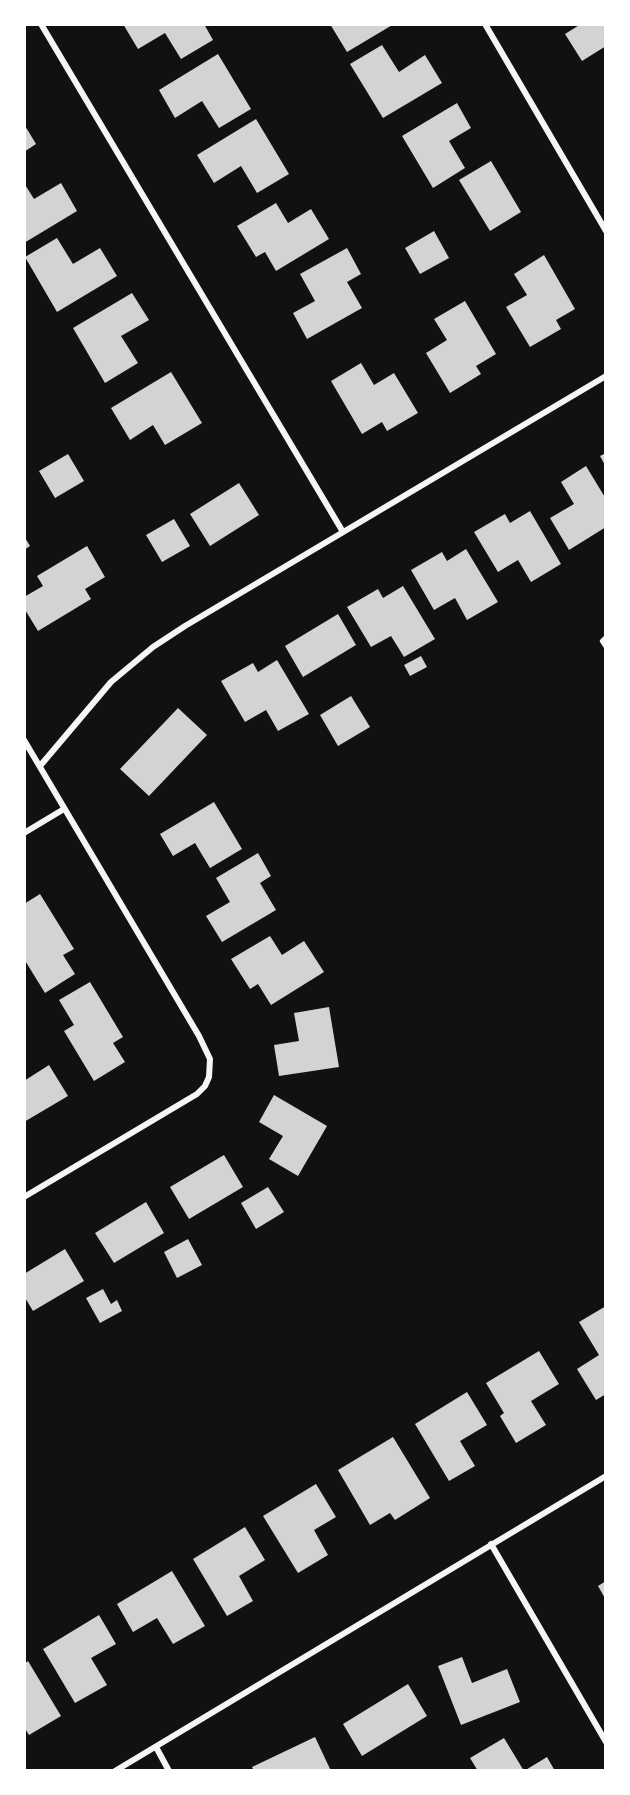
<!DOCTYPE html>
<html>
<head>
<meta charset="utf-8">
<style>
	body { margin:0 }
	#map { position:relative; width:630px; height:1795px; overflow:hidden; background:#111; font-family:"Playfair Display",serif }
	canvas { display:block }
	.frame { position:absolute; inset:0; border:26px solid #fff; pointer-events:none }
</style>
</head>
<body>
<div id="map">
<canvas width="630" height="1795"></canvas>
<div class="frame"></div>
</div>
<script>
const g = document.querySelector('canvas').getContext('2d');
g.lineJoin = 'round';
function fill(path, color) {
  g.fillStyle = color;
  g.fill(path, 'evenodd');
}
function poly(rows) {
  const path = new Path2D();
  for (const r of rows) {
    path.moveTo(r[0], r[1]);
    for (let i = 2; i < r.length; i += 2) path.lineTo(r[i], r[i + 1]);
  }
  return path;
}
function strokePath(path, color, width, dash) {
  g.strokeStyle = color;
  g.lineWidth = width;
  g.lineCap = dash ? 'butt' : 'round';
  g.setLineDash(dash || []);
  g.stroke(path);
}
const building = poly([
	[123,24,204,24,213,40,181,59,165,33,138,49],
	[330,24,394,24,347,52],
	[581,24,606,24,606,46,582,61,565,34],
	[382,45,399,72,425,55,442,83,383,118,350,64],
	[218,54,251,109,219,128,202,101,175,118,159,90],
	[457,103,471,128,449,141,465,168,433,188,402,136],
	[256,119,289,174,257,193,241,166,214,183,197,155],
	[24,124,36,144,24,152],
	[491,161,521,212,490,231,459,180],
	[24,183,34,199,61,183,77,211,24,243],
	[276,203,288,223,311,209,329,239,276,271,265,252,256,257,237,226],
	[434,231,449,258,420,274,405,248],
	[57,238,73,264,100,248,117,276,57,312,25,257],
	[347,248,361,274,347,282,362,308,307,339,293,313,315,301,300,274],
	[544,255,575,309,556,320,561,329,530,347,506,307,527,295,514,274],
	[132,293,149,320,121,336,138,363,105,383,73,328],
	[465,301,496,354,476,366,481,374,450,393,426,353,447,340,434,319],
	[361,363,374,385,394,373,418,413,387,431,382,422,362,434,331,381],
	[171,372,202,423,165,445,153,425,130,440,111,408],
	[606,453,606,467,600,456],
	[68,454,84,481,55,498,39,471],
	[586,466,606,499,606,527,569,550,550,518,574,504,561,482],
	[239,483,259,515,210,546,190,514],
	[530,511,561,564,531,582,518,560,498,572,474,532,505,514,510,523],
	[174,519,190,546,162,562,146,535],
	[24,536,30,546,24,550],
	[87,546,105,577,85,589,91,599,38,631,24,608,24,597,43,586,37,576],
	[466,549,498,602,467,620,455,598,434,610,411,570,442,552,447,561],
	[403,586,435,639,404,657,391,636,371,647,347,607,378,589,383,598],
	[338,614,356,645,303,677,285,646],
	[421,656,427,667,410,676,404,665],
	[277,660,309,714,278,731,266,710,245,722,221,681,253,663,258,672],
	[351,696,370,727,338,746,320,715],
	[178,708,207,735,149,796,120,769],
	[214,802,242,849,210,868,195,843,173,856,160,834],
	[258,853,271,876,260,883,276,910,222,942,206,916,230,902,216,878],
	[40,894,74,949,63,955,75,974,45,993,24,959,24,904],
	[270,936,282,955,304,941,324,972,271,1005,258,984,250,989,231,959],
	[90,982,123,1037,113,1043,125,1062,94,1081,64,1031,74,1025,59,1000],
	[329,1007,339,1067,279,1076,274,1045,299,1041,294,1013],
	[49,1065,68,1096,24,1122,24,1081],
	[274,1095,327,1126,298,1176,269,1159,283,1136,259,1122],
	[224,1155,243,1187,189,1219,170,1187],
	[268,1187,284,1212,256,1229,241,1203],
	[146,1202,164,1233,114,1263,95,1233],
	[188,1239,202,1265,177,1278,164,1252],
	[65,1249,84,1281,33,1311,24,1296,24,1274],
	[103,1289,111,1304,117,1300,122,1311,100,1323,86,1298],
	[606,1306,606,1394,596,1400,577,1369,599,1355,579,1322],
	[539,1351,559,1384,531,1401,546,1425,516,1443,500,1416,504,1413,486,1383],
	[467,1392,487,1425,460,1441,475,1466,449,1481,415,1424],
	[393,1437,430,1498,395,1520,390,1513,370,1525,338,1470],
	[316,1484,336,1517,314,1530,328,1555,298,1573,263,1516],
	[245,1527,265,1560,239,1576,253,1601,227,1616,193,1559],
	[172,1571,205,1626,173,1644,157,1618,133,1632,117,1604],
	[606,1581,606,1600,598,1586],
	[99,1615,116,1644,91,1658,107,1685,75,1703,43,1649],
	[462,1657,472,1683,507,1669,520,1702,461,1725,438,1666],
	[28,1661,61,1716,29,1735,24,1727,24,1664],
	[408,1684,427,1716,362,1756,343,1724],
	[315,1737,331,1771,254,1771,252,1767],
	[504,1738,524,1771,547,1757,555,1771,478,1771,470,1758]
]);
const service = poly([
	[606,637,602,641,606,647]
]);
const minor = poly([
	[41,24,343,532],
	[485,24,606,231],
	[24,740,199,1036,210,1059,209,1077,205,1086,197,1094,24,1197],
	[40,766,111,682,153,647,185,626,606,376],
	[24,833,64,809],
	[491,1544,606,1742],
	[156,1747,169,1771],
	[115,1771,606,1476]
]);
fill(building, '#d3d3d3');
strokePath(service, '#f5f5f5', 4.5);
strokePath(minor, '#f5f5f5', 6);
</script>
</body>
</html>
